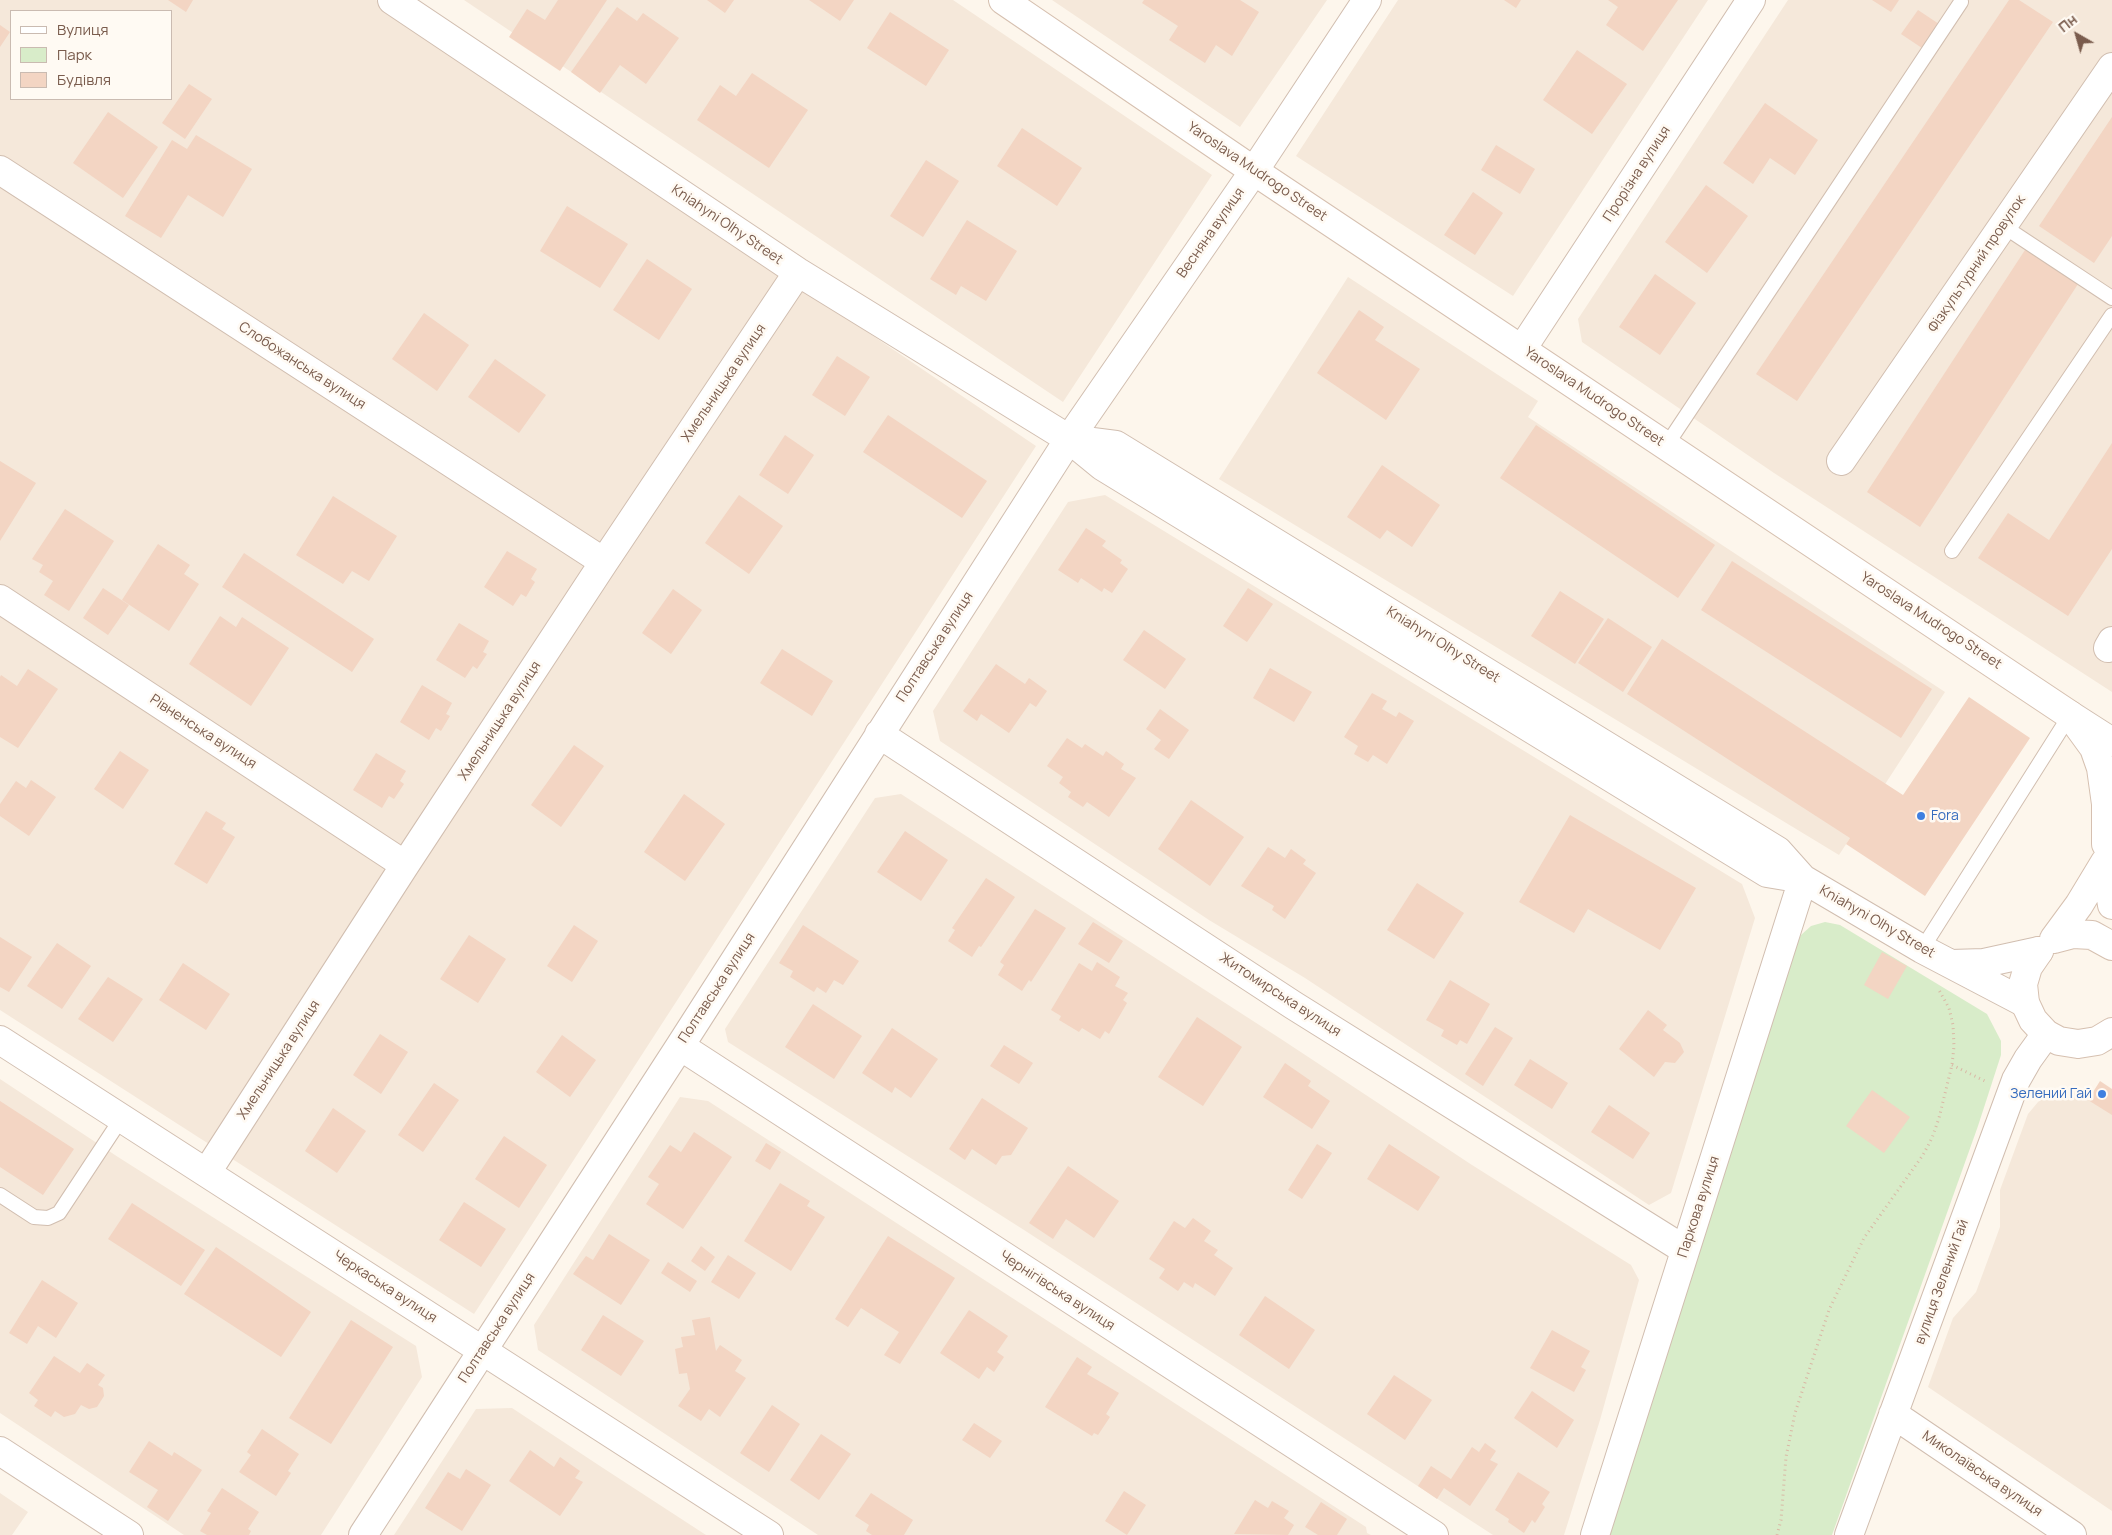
<!DOCTYPE html>
<html>
<head>
<meta charset="utf-8">
<style>
	body { margin:0 }
	#map { position:relative; width:2112px; height:1535px; overflow:hidden; background:#fdf6ec; font-family:Manrope,sans-serif }
	canvas { display:block }
	.legend { position:absolute; left:10px; top:10px; width:162px; height:90px; box-sizing:border-box; background:#fffaf3; border:1px solid #cabbb1; margin:0; padding:6px 9px; list-style:none; font-size:15px; color:#7a5c4d }
	.legend li { display:flex; align-items:center; gap:10px; height:25px }
	.legend b { width:25px; border:1px solid #cabbb1 }
	.north { position:absolute; left:2052px; top:10px; width:50px; height:50px; -webkit-text-stroke:4px #fffaf3; paint-order:stroke; rotate:322deg; font-size:14px; font-weight:700; line-height:20px; text-align:center; color:#7a5c4d }
	.north::after { content:''; display:block; margin:auto; width:18px; height:22px; background:#7a5c4d; clip-path:polygon(50% 0,100% 100%,50% 72%,0 100%) }
</style>
</head>
<body>
<div id="map">
<canvas width="2112" height="1535"></canvas>
<ul class="legend">
<li><b style="height:6px;background:#fff"></b>Вулиця</li>
<li><b style="height:14px;background:#d8ecc9"></b>Парк</li>
<li><b style="height:14px;background:#f3d5c3"></b>Будівля</li>
</ul>
<div class="north">Пн</div>
</div>
<script>
const g = document.querySelector('canvas').getContext('2d');
g.lineJoin = 'round';
function fill(path, color) {
  g.fillStyle = color;
  g.fill(path, 'evenodd');
}
function poly(rows) {
  const path = new Path2D();
  for (const r of rows) {
    path.moveTo(r[0], r[1]);
    for (let i = 2; i < r.length; i += 2) path.lineTo(r[i], r[i + 1]);
  }
  return path;
}
function strokePath(path, color, width, dash) {
  g.strokeStyle = color;
  g.lineWidth = width;
  g.lineCap = dash ? 'butt' : 'round';
  g.setLineDash(dash || []);
  g.stroke(path);
}
function write(font, color, halo, rows, align = 'center') {
  g.font = font + ' Manrope,sans-serif';
  g.lineWidth = 5;
  g.setLineDash([]);
  g.textBaseline = 'middle';
  g.strokeStyle = halo;
  g.fillStyle = color;
  for (const [text, x, y, turn = 0] of rows) {
    g.save();
    g.translate(x, y);
    g.rotate((+turn || 0) * Math.PI / 180);
    g.textAlign = isNaN(turn) ? turn : align;
    if (halo) g.strokeText(text, 0, 0);
    g.fillText(text, 0, 0);
    g.restore();
  }
}
const residential = poly([
	[0,0,376,0,1036,446,474,1314,0,1010],
	[11,11,171,11,171,99,11,99],
	[464,0,953,0,1212,175,1063,402],
	[1052,0,1327,0,1240,127],
	[1398,0,1708,0,1513,296,1296,156],
	[1788,0,2112,0,2112,692,1774,473,1582,342,1578,319],
	[1348,277,1538,401,1528,417,1945,692,1839,855,1219,479],
	[1105,495,1742,884,1755,918,1671,1193,1649,1205,1305,978,1209,920,940,741,933,711,1068,502],
	[901,794,1281,1039,1472,1165,1631,1265,1639,1280,1600,1420,1564,1535,1493,1535,1024,1230,728,1042,725,1029,875,798],
	[0,1079,118,1157,416,1346,422,1377,321,1535,184,1535,0,1413],
	[2072,1088,2083,1090,2112,1110,2112,1511,1928,1387,1953,1318,1976,1292,2000,1227,2000,1190,2028,1114,2038,1102,2054,1092],
	[680,1097,708,1101,1366,1527,1367,1533,1371,1535,818,1535,538,1350,534,1325],
	[512,1408,603,1468,706,1535,394,1535,476,1409],
	[0,1493,28,1512,12,1535,0,1535]
]);
const green = poly([
	[1825,922,1840,925,1987,1014,2001,1041,2001,1055,1978,1126,1832,1535,1610,1535,1794,950,1801,935,1811,926]
]);
const building = poly([
	[168,0,193,0,186,12],
	[558,0,607,0,560,71,509,37,527,9,545,20],
	[707,0,734,0,725,13],
	[809,0,854,0,840,21],
	[1144,0,1240,0,1259,12,1232,56,1216,45,1205,63,1169,40,1178,26,1142,3],
	[1504,0,1521,0,1516,8],
	[1608,0,1678,0,1643,51,1606,25,1618,7],
	[1872,0,1899,0,1891,12],
	[2009,0,2019,0,2053,22,1797,401,1756,374],
	[617,7,637,21,643,13,679,38,646,84,620,65,600,93,571,72],
	[1918,10,1939,24,1922,48,1901,34],
	[890,12,949,50,926,86,867,48],
	[0,25,10,32,0,47],
	[1577,50,1627,84,1592,134,1543,100],
	[752,73,808,110,769,168,697,120,720,85,736,96],
	[189,84,212,99,185,139,162,123],
	[1765,103,1818,140,1795,175,1770,158,1753,184,1723,163],
	[108,112,158,147,123,198,73,163],
	[2112,117,2112,236,2094,263,2039,226],
	[1022,128,1082,168,1057,206,997,166],
	[196,135,252,169,223,217,188,195,161,238,125,216,172,140,187,149],
	[1496,145,1535,169,1520,194,1481,170],
	[926,160,959,181,923,237,890,216],
	[1706,185,1748,216,1707,273,1665,242],
	[1473,192,1503,213,1475,255,1444,235],
	[567,206,628,244,600,288,540,251],
	[967,220,1017,251,986,301,961,286,956,295,930,279],
	[2025,250,2078,284,1920,527,1867,492],
	[647,259,692,289,659,340,613,310],
	[1655,274,1696,303,1660,355,1619,327],
	[1359,310,1384,327,1375,340,1420,369,1386,420,1317,373],
	[424,313,469,345,437,391,392,359],
	[837,356,870,377,845,416,812,395],
	[495,359,546,395,519,433,468,397],
	[888,415,987,481,962,518,863,452],
	[1536,425,1715,545,1678,598,1500,478],
	[785,435,814,455,788,494,759,475],
	[2112,443,2112,549,2068,616,1978,558,2008,513,2049,540],
	[0,461,36,483,0,541],
	[1382,465,1440,505,1412,547,1387,530,1380,539,1347,517],
	[739,495,783,526,749,574,705,543],
	[333,496,397,536,369,581,352,571,343,584,296,555],
	[65,509,114,541,69,611,44,595,53,581,39,572,43,565,32,559],
	[1086,528,1106,541,1102,546,1122,560,1120,563,1128,569,1112,593,1104,588,1102,592,1081,578,1078,583,1058,570],
	[158,544,190,565,184,574,199,584,169,631,122,600],
	[507,551,537,569,531,579,535,582,526,597,521,594,513,606,484,587],
	[244,553,374,639,352,672,222,587],
	[1732,561,1932,689,1901,738,1701,610],
	[103,588,129,605,108,635,83,618],
	[1248,588,1273,604,1247,642,1223,626],
	[673,589,702,610,671,654,642,633],
	[1560,591,1604,619,1575,664,1531,636],
	[220,616,236,627,242,617,289,648,251,706,189,664],
	[1608,618,1652,647,1623,692,1578,663],
	[459,623,489,641,483,652,487,654,477,669,473,666,465,678,436,660],
	[1144,630,1186,659,1165,689,1123,660],
	[1662,639,1903,795,1969,697,2030,738,1925,896,1846,844,1850,838,1627,694],
	[782,649,833,681,812,716,760,683],
	[996,664,1025,684,1029,678,1047,691,1036,707,1030,703,1009,733,981,714,977,721,963,711],
	[1270,668,1312,692,1294,722,1253,698],
	[28,669,58,689,18,748,0,737,0,677,1,675,17,686],
	[422,685,452,703,446,714,450,716,441,731,436,728,429,740,400,722],
	[1372,693,1387,701,1382,709,1396,717,1399,712,1414,721,1387,764,1373,755,1368,762,1354,754,1358,746,1344,737],
	[1160,709,1189,730,1169,759,1154,749,1161,740,1146,729],
	[1067,738,1082,748,1085,744,1103,756,1106,751,1124,764,1121,769,1136,778,1109,817,1087,802,1083,807,1068,797,1071,792,1059,783,1063,777,1047,766],
	[574,745,604,766,561,827,531,805],
	[120,751,149,770,123,809,94,789],
	[376,753,406,771,400,781,404,784,394,799,389,796,382,808,353,790],
	[31,780,56,797,29,836,0,816,0,804,16,781,26,788],
	[684,794,725,824,685,881,644,852],
	[1191,800,1244,837,1210,886,1158,849],
	[206,811,226,823,222,829,235,837,207,884,174,864],
	[1570,815,1696,888,1660,950,1588,909,1574,933,1519,902],
	[905,831,948,860,921,901,877,872],
	[1268,847,1285,858,1291,849,1306,860,1303,864,1316,873,1285,919,1272,910,1274,906,1241,886],
	[986,878,1015,897,981,947,979,946,972,957,948,941,955,930,952,928],
	[1417,883,1464,913,1434,959,1387,930],
	[1035,909,1066,928,1031,982,1029,980,1022,991,998,975,1004,965,1000,962],
	[1093,922,1123,941,1109,963,1078,944],
	[574,925,598,941,572,982,547,966],
	[803,925,859,961,843,985,834,980,826,993,817,987,814,992,790,977,793,971,779,963],
	[469,935,506,959,478,1003,440,979],
	[0,937,32,957,9,992,0,987],
	[57,943,91,966,62,1009,27,986],
	[1882,952,1907,966,1888,999,1864,985],
	[1097,962,1120,977,1115,986,1128,993,1123,1000,1127,1003,1109,1034,1105,1031,1100,1039,1082,1028,1079,1032,1059,1020,1061,1016,1051,1010,1079,963,1092,971],
	[183,963,230,994,206,1030,159,1000],
	[108,977,143,999,113,1042,78,1019],
	[1450,980,1490,1004,1467,1044,1460,1040,1457,1045,1441,1036,1444,1030,1426,1020],
	[813,1004,862,1036,834,1079,785,1047],
	[1648,1010,1667,1025,1663,1030,1680,1043,1684,1052,1675,1063,1665,1062,1654,1077,1619,1049],
	[1197,1017,1242,1047,1203,1106,1158,1077],
	[1495,1027,1513,1038,1483,1086,1465,1074],
	[892,1028,938,1059,911,1098,895,1087,892,1093,862,1073],
	[380,1034,408,1052,381,1094,353,1075],
	[562,1035,596,1060,570,1097,536,1072],
	[1004,1045,1033,1063,1019,1084,990,1066],
	[1530,1059,1568,1083,1552,1109,1514,1085],
	[1285,1063,1311,1081,1308,1086,1330,1101,1312,1129,1263,1097],
	[2100,1081,2112,1089,2112,1115,2088,1100],
	[434,1083,459,1100,423,1152,398,1135],
	[1872,1090,1910,1117,1884,1153,1846,1126],
	[982,1098,1028,1128,1011,1155,1002,1156,996,1165,972,1149,965,1160,949,1149],
	[0,1101,74,1149,43,1195,0,1167],
	[1609,1105,1650,1133,1633,1159,1591,1132],
	[333,1108,366,1131,337,1173,305,1151],
	[694,1132,732,1157,683,1229,646,1204,659,1184,648,1177,670,1145,681,1152],
	[504,1136,547,1165,519,1208,475,1179],
	[766,1143,781,1152,770,1170,755,1161],
	[1317,1144,1332,1153,1302,1199,1288,1190],
	[1389,1144,1440,1177,1418,1211,1367,1179],
	[1068,1166,1119,1201,1094,1238,1066,1219,1053,1239,1029,1223],
	[780,1183,810,1201,807,1206,825,1217,791,1271,744,1241],
	[464,1202,506,1229,481,1267,439,1240],
	[132,1203,205,1250,181,1286,108,1239],
	[1193,1218,1211,1231,1204,1241,1218,1250,1214,1255,1233,1268,1215,1296,1195,1283,1193,1288,1184,1282,1178,1291,1159,1278,1165,1269,1149,1259,1174,1221,1185,1228],
	[609,1234,650,1260,621,1305,573,1274,586,1256,593,1260],
	[888,1236,955,1278,900,1364,884,1355,899,1332,861,1308,848,1327,835,1319],
	[701,1246,715,1257,705,1271,691,1261],
	[216,1247,311,1312,281,1357,184,1294],
	[728,1255,756,1273,739,1299,711,1282],
	[668,1262,697,1281,690,1292,661,1273],
	[42,1280,78,1303,56,1338,38,1326,27,1344,9,1333],
	[1265,1296,1315,1330,1289,1369,1239,1335],
	[969,1310,1008,1336,997,1352,1004,1357,994,1372,987,1367,979,1379,940,1353],
	[603,1315,644,1341,621,1376,581,1350],
	[710,1317,716,1351,720,1345,742,1360,735,1371,746,1378,720,1417,709,1409,701,1421,678,1406,690,1389,687,1373,679,1374,675,1349,683,1347,681,1337,695,1335,692,1320],
	[351,1320,393,1347,331,1444,289,1418],
	[1552,1330,1590,1351,1581,1367,1586,1370,1574,1392,1530,1368],
	[54,1356,80,1373,87,1363,105,1375,98,1385,103,1388,104,1396,97,1407,89,1409,81,1405,75,1414,64,1417,55,1411,51,1417,34,1406,38,1400,29,1393],
	[1077,1357,1092,1367,1087,1374,1119,1393,1106,1414,1110,1417,1098,1435,1094,1433,1092,1436,1045,1407],
	[1394,1375,1432,1400,1405,1440,1367,1414],
	[1532,1391,1574,1420,1557,1448,1514,1418],
	[772,1405,800,1424,769,1472,740,1453],
	[974,1423,1002,1441,990,1458,962,1440],
	[262,1429,299,1454,288,1471,291,1473,276,1496,239,1472,251,1455,247,1452],
	[821,1434,851,1454,819,1500,790,1480],
	[149,1441,172,1456,174,1452,202,1470,168,1521,147,1507,158,1490,129,1472],
	[1485,1443,1496,1451,1490,1460,1498,1464,1470,1506,1444,1488,1437,1499,1418,1486,1431,1466,1451,1479,1472,1447,1479,1452],
	[530,1450,554,1467,560,1457,580,1471,575,1478,583,1482,560,1516,509,1481],
	[466,1469,491,1485,462,1531,425,1508,448,1472,460,1479],
	[1518,1472,1550,1492,1542,1504,1545,1507,1535,1523,1532,1520,1524,1533,1508,1522,1509,1519,1495,1510],
	[222,1488,259,1512,248,1529,251,1531,249,1535,207,1535,200,1531,211,1513,207,1511],
	[1124,1491,1146,1505,1127,1535,1105,1521],
	[871,1493,913,1520,904,1535,872,1535,866,1531,869,1525,855,1516],
	[1255,1500,1268,1508,1272,1501,1289,1511,1284,1518,1294,1525,1288,1535,1234,1534],
	[1321,1502,1347,1519,1337,1535,1318,1535,1305,1527]
]);
const path = poly([
	[1952,1065,1987,1082],
	[1777,1535,1781,1520,1786,1457,1795,1413,1829,1310,1864,1238,1923,1155,1932,1138,1939,1118,1952,1065,1954,1046,1953,1025,1949,1008,1939,990]
]);
const service = poly([
	[2003,226,2112,298],
	[1666,446,1961,2],
	[1952,551,2112,315],
	[1922,949,2070,715],
	[0,1195,34,1217,48,1218,59,1213,121,1119]
]);
const minor = poly([
	[392,0,798,272,1069,439,1102,466,1767,873,1803,879],
	[0,170,604,562],
	[1522,349,1751,0],
	[1069,439,1116,445,1778,851,1803,879,1922,949,2025,1003],
	[1841,461,2112,67],
	[0,599,405,865],
	[2108,648,2112,641],
	[2070,715,2112,742],
	[879,734,1293,1005,1685,1250],
	[1951,964,1984,963,2039,951],
	[0,1040,769,1535],
	[680,1046,1434,1535],
	[207,1172,405,865,604,562,798,272],
	[1893,1414,2072,1535],
	[0,1451,129,1535],
	[363,1535,680,1046,1069,439,1254,171,1367,0],
	[1595,1535,1803,879],
	[1849,1535,2016,1080,2028,1059,2046,1034]
]);
const secondary = poly([
	[1003,0,1254,171,2070,715,2094,748,2101,768,2106,804,2106,844],
	[2105,862,2112,905],
	[2054,939,2079,905,2105,862],
	[2054,939,2073,934,2092,935,2112,946],
	[2039,951,2028,967,2023,984,2025,1003,2033,1020,2046,1034,2059,1041,2078,1044,2097,1041,2112,1032]
]);
const markers = [
	[1921,816,5,"#3f7fe0"],
	[2102,1094,5,"#3f7fe0"]
];
const streetNames = [
	["Yaroslava Mudrogo Street",1257,172,34],
	["Прорізна вулиця",1637,174,-57],
	["Kniahyni Olhy Street",727,225,34],
	["Весняна вулиця",1211,233,-55],
	["Фізкультурний провулок",1977,264,-56],
	["Слобожанська вулиця",302,366,33],
	["Хмельницька вулиця",724,383,-56],
	["Yaroslava Mudrogo Street",1594,397,34],
	["Yaroslava Mudrogo Street",1931,621,33],
	["Kniahyni Olhy Street",1443,645,32],
	["Полтавська вулиця",935,647,-57],
	["Хмельницька вулиця",500,721,-57],
	["Рівненська вулиця",203,732,33],
	["Kniahyni Olhy Street",1877,922,30],
	["Полтавська вулиця",717,988,-57],
	["Житомирська вулиця",1280,995,33],
	["Хмельницька вулиця",279,1060,-57],
	["Паркова вулиця",1699,1207,-72],
	["вулиця Зелений Гай",1942,1282,-70],
	["Черкаська вулиця",385,1287,33],
	["Чернігівська вулиця",1057,1291,33],
	["Полтавська вулиця",497,1328,-57],
	["Миколаївська вулиця",1982,1474,34]
];
const shopNames = [
	["Fora",1931,816],
	["Зелений Гай",2092,1094,"right"]
];
fill(residential, '#f5e8da');
fill(green, '#d8ecc9');
fill(building, '#f3d5c3');
strokePath(service, '#d1beb0', 16);
strokePath(minor, '#d1beb0', 30);
strokePath(secondary, '#d6c0b0', 30);
strokePath(path, '#d9b8a5', 3, [1, 4]);
strokePath(service, '#fff', 14);
strokePath(minor, '#fff', 28);
strokePath(secondary, '#fff', 28);
for (const [x, y, r, color] of markers) {
  const dot = new Path2D();
  dot.arc(x, y, r, 0, 2 * Math.PI);
  g.fillStyle = color;
  g.fill(dot);
  strokePath(dot, '#fffaf3', 2);
}
write('14px', '#7a5c4d', '#fffaf3', streetNames);
write('14px', '#366cbe', '#fffaf3', shopNames, 'left');
</script>
</body>
</html>
